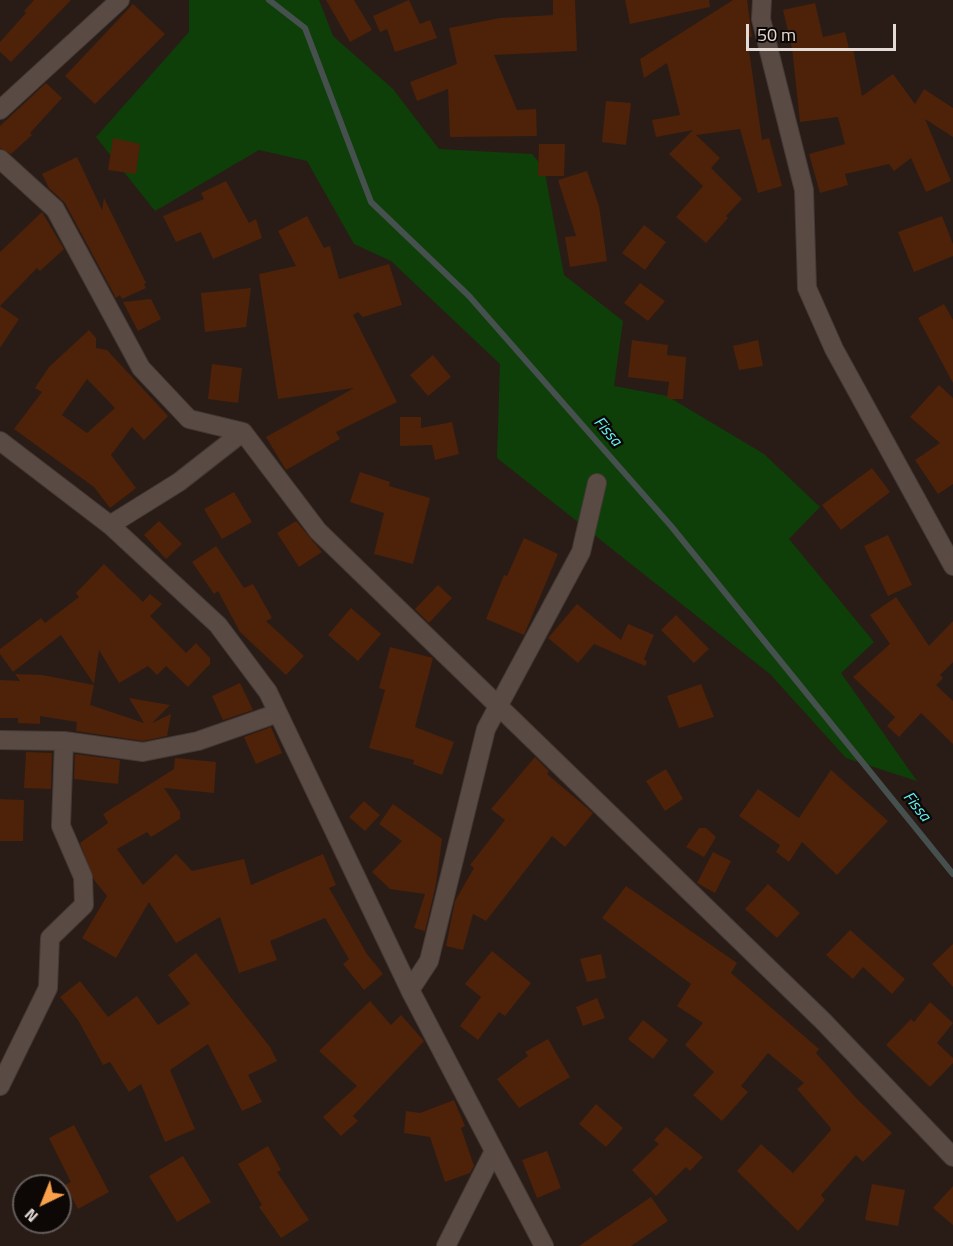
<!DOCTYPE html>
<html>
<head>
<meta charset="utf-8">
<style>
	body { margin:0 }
	#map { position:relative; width:953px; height:1246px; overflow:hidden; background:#291c16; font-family:"Titillium Web",sans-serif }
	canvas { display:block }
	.north { position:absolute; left:12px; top:1174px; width:60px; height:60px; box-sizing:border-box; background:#0d0806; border:2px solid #635c59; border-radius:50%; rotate:223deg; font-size:16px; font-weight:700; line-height:24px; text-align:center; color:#e4dbd6 }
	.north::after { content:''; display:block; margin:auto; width:21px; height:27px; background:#f8a14a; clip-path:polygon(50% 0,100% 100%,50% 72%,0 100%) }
	.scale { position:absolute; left:746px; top:24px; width:150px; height:27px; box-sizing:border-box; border:3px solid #e4dbd6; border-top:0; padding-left:8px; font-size:18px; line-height:21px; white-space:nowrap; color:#e4dbd6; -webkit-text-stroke:4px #0d0806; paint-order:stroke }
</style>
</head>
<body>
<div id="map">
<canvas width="953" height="1246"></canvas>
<div class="north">N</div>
<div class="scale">50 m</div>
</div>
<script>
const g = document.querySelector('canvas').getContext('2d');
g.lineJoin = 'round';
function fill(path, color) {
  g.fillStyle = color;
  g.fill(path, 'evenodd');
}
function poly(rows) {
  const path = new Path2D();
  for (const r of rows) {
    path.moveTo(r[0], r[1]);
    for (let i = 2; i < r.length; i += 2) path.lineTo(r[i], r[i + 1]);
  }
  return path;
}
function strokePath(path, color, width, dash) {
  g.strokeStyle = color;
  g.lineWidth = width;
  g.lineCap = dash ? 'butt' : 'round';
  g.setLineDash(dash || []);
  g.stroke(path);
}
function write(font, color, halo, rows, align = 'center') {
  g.font = font + ' "Titillium Web",sans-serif';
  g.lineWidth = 5;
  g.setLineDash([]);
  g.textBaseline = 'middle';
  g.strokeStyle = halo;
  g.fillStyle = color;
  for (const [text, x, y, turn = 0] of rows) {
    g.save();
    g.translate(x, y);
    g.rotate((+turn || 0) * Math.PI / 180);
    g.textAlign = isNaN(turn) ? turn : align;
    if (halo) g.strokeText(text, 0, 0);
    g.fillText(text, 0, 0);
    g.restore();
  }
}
const green = poly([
	[189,0,319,0,333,36,393,89,439,149,532,154,544,168,564,275,623,321,614,386,667,396,764,454,820,507,789,539,874,642,841,673,917,781,846,758,770,674,497,458,500,364,391,261,354,244,307,161,259,150,155,211,96,137,189,32]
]);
const stream = poly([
	[269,0,305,28,371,202,469,296,671,526,953,874]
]);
const building = poly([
	[34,0,71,0,11,62,0,52,0,42,26,13,24,11],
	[326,0,354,0,372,30,350,42],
	[409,0,420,24,430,20,437,38,395,52,387,29,380,32,373,16],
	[553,0,575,0,577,51,494,55,517,110,536,109,537,136,450,137,448,89,417,101,410,82,457,64,449,28,500,18,553,15],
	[625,0,709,0,710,7,630,24],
	[733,0,747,0,752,37,747,37,762,140,769,138,782,186,758,193,740,129,696,135,720,158,711,168,742,199,726,216,728,218,706,243,676,217,703,186,669,154,693,130,656,137,652,120,680,115,667,63,644,78,640,59],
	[815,3,823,37,845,32,849,49,853,48,862,96,893,74,915,104,924,89,953,108,953,137,925,119,951,181,926,192,911,158,894,171,889,164,845,174,848,185,820,193,809,154,845,144,838,117,800,122,792,48,783,10],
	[133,4,165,34,95,104,65,76],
	[46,83,62,98,30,133,32,135,11,154,0,148,0,126],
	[606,101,631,103,626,145,602,142],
	[113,138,140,144,136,174,108,170],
	[539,144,565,144,564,176,538,176],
	[77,157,102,210,104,198,146,283,144,284,146,288,122,299,120,295,116,298,65,203,49,188,42,174],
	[587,171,599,206,607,261,570,267,565,237,576,236,558,180],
	[226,181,249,223,256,219,262,238,213,259,201,232,176,242,163,216,204,199,201,193],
	[42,212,64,249,40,271,37,268,0,306,19,319,0,348,0,252],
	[307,216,324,248,330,246,339,279,389,264,402,305,363,317,358,312,353,315,397,402,336,432,340,439,286,470,266,437,354,388,278,399,259,274,296,266,278,231],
	[942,216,953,244,953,256,914,272,898,232],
	[644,225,666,242,645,270,622,253],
	[640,283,665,301,648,321,624,303],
	[251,288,246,327,205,332,201,293],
	[151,299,161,319,138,331,123,302],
	[944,304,953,320,953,383,918,318],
	[89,330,96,338,96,348,107,350,168,416,144,440,132,427,111,455,136,488,110,508,94,487,14,429,42,392,35,388,49,367],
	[87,379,115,408,87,433,62,415],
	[632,340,668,345,667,355,686,357,683,399,667,399,669,382,628,377],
	[758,340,763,366,739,370,733,346],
	[433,355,451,377,428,396,410,375],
	[212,364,242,368,238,403,208,399],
	[939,385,953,398,953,484,938,494,915,460,940,443,910,417],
	[400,417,421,417,421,428,452,422,459,454,435,460,432,445,400,446],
	[872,468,890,492,841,530,822,505],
	[360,472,390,482,389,486,430,498,413,564,374,554,384,513,350,502],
	[234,492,252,522,222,539,204,509],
	[159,521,182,544,166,559,144,535],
	[296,521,322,552,299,567,277,533],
	[888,535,912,585,888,596,864,546],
	[524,538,558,554,524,635,486,619,504,575,507,576],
	[216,546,244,588,253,584,272,618,266,621,304,656,286,675,240,632,218,591,214,594,192,562],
	[104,564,143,602,150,594,162,604,150,616,186,653,196,643,210,658,210,664,188,687,166,666,157,675,148,666,119,683,99,650,94,684,61,635,13,672,0,654,0,649,41,618,45,623,79,597,76,593],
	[438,585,452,598,429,623,415,609],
	[896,597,929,646,953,621,953,662,940,675,943,678,936,685,953,701,953,744,921,713,899,737,887,726,895,717,853,677,890,644,870,615],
	[577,604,621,640,628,624,654,635,644,659,647,662,645,666,594,644,578,663,548,638],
	[351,608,381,634,358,661,328,635],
	[676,615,709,649,694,663,661,630],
	[390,647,433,658,415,727,454,742,442,775,413,764,414,760,369,748,385,690,379,688],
	[15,674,42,675,94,685,90,705,144,723,129,698,170,705,152,723,171,714,167,736,143,741,76,731,77,722,40,716,40,724,18,723,18,718,0,718,0,680,20,681],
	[240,683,253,710,223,720,212,696],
	[701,684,714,717,679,728,667,696],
	[271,727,282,753,256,764,244,737],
	[26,752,52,753,51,789,24,788],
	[75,754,120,760,118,784,74,779],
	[535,757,549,771,547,774,593,813,565,847,552,836,486,921,473,914,463,950,446,946,455,901,474,868,470,865,505,820,491,809],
	[175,758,216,762,214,793,164,788,180,812,180,819,151,837,147,832,117,849,143,885,176,854,192,871,244,859,251,885,323,854,336,885,329,888,367,954,383,974,364,990,343,964,349,959,325,918,270,941,277,960,239,973,220,917,176,943,149,902,116,958,82,938,107,896,94,880,80,843,108,823,103,814,174,769],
	[666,769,683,799,665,811,646,781],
	[831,770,888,821,837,875,802,842,789,862,776,852,780,845,739,816,758,789,799,818],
	[0,799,24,800,23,841,0,841],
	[364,801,380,815,365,831,349,817],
	[393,804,442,839,436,884,425,931,414,928,425,894,390,889,372,872,402,841,379,824],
	[699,828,706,828,716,837,704,857,686,847],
	[713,852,731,861,715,893,697,883],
	[768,884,800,913,777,938,745,909],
	[626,886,737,963,731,973,819,1049,816,1053,857,1099,892,1133,863,1162,856,1155,821,1195,825,1200,798,1231,737,1171,761,1144,793,1173,831,1130,830,1127,797,1089,804,1083,768,1053,741,1086,748,1092,722,1121,693,1095,714,1072,685,1045,703,1023,677,1006,691,984,602,918],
	[850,930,905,979,892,994,863,967,853,979,826,955],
	[953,944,953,987,932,964],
	[492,951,531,983,505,1016,499,1012,478,1040,460,1026,481,997,465,984],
	[196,953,270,1047,277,1061,248,1075,262,1102,242,1111,208,1044,170,1070,195,1129,165,1142,141,1084,129,1092,110,1062,103,1065,78,1020,60,997,80,981,108,1017,137,996,158,1025,190,1004,168,975],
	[601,954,606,978,587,982,580,959],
	[597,998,605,1018,583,1026,576,1007],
	[370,1001,391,1025,401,1015,424,1041,353,1116,358,1121,341,1136,323,1117,357,1086,319,1051],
	[930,1002,953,1023,937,1043,953,1058,953,1063,930,1087,886,1045,911,1019,914,1022],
	[643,1020,668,1040,653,1059,628,1039],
	[548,1039,570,1077,519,1108,497,1079,528,1056,525,1052],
	[454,1100,465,1126,461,1128,474,1166,470,1173,445,1182,430,1137,404,1133,406,1111,420,1113],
	[596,1104,623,1128,606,1147,579,1124],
	[74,1125,109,1192,78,1209,65,1185,71,1182,49,1138],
	[666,1127,703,1157,690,1171,686,1167,656,1196,632,1170,659,1144,654,1140],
	[268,1146,281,1170,277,1172,309,1220,281,1238,259,1207,262,1205,238,1164],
	[547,1151,561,1188,537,1198,522,1160],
	[183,1156,211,1202,177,1222,149,1176],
	[872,1184,905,1190,898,1226,865,1220],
	[953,1186,953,1225,933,1208],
	[651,1197,668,1221,631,1246,579,1246]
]);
const minor = poly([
	[762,0,761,19,804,190,807,288,834,349,953,566],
	[0,110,120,0],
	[0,159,55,209,141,368,189,419,243,432,318,531,823,1021,953,1157],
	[0,441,110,525,218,625,268,692,410,990,544,1246],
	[110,525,179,482,243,432],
	[0,740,64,741,143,752,198,741,278,713],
	[410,990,429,961,486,729,581,552,597,483],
	[0,1086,48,988,50,938,84,905,83,877,61,826,64,741],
	[446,1246,494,1151]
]);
const waterNames = [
	["Fissa",607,432,49],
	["Fissa",916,807,51]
];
fill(green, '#0e3f08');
strokePath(stream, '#46504f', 6);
fill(building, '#4e2109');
strokePath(minor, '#443936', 20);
strokePath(minor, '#594a44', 18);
write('italic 16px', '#62f6f9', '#0d0806', waterNames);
</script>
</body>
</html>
